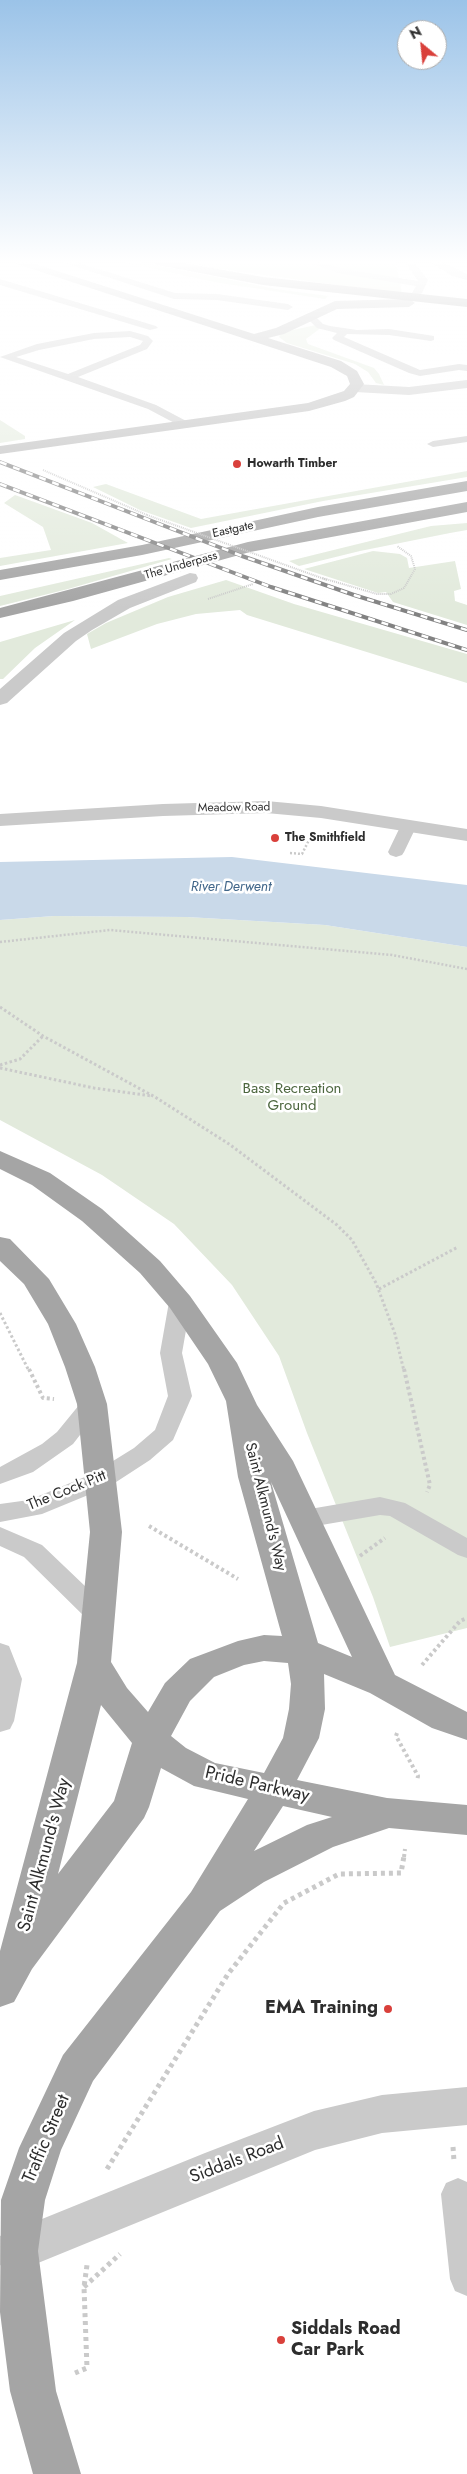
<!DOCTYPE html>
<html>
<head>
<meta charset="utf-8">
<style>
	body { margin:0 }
	#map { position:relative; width:467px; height:2474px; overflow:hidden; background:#fff; font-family:Jost,sans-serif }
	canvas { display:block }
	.north { position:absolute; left:397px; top:20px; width:50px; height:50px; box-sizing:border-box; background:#fff; border:1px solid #ababab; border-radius:50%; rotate:332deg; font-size:14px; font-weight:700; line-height:20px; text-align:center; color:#2d2d2d }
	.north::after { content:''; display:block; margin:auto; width:18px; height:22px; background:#d9403b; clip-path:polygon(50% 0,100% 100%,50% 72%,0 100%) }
</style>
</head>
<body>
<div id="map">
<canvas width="467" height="2474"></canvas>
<div class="north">N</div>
</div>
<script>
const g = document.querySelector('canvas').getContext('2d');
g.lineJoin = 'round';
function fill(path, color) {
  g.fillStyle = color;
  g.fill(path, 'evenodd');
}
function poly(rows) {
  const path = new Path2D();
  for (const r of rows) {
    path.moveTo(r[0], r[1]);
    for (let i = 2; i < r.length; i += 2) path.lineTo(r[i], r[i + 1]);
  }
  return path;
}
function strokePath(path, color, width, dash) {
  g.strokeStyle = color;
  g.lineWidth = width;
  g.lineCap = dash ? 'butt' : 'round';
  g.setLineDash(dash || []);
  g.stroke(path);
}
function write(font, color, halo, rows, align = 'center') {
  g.font = font + ' Jost,sans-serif';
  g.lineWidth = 5;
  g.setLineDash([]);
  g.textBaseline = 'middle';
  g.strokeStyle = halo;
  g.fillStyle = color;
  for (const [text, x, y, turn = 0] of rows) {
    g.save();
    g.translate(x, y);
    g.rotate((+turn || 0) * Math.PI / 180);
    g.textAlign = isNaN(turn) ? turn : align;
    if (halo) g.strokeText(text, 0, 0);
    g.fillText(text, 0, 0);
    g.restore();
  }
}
const green = poly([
	[122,262,140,262,276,289,328,296,325,299,214,282],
	[187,262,396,262,402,294,214,268],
	[316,325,322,327,306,339,308,344,374,368,379,374,384,385,376,383,368,372,355,364,287,343,279,337,281,333,288,331],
	[0,420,25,436,25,439,0,443],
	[467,471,467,477,323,501,191,528,140,510,93,487,106,484,201,519],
	[15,495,92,523,128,543,0,566,0,558,51,550,43,527,4,503],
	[467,523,467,530,450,533,360,551,299,566,289,561,431,526],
	[373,551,400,554,407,558,409,568,455,561,461,589,454,591,455,601,467,605,467,625,393,602,386,592,378,593,304,569],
	[169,558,172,559,68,589,0,606,0,596],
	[226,580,294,604,467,654,467,683,247,615,240,610,196,614,157,624,91,649,87,634,106,623,168,597],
	[75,620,35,648,3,679,0,679,0,642],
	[54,916,187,917,325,925,467,947,467,1628,390,1647,373,1597,307,1433,279,1356,232,1285,174,1224,102,1175,0,1120,0,920]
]);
const water = poly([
	[232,857,467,885,467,947,325,925,187,917,54,916,0,920,0,862]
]);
const pathFar4 = poly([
	[43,470,147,515],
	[327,580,322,578,377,594,391,594,404,588,415,569,411,556,397,546],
	[208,599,253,584]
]);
const pathFar3 = poly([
	[290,853,302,854,310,838],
	[0,942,110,930,392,955,467,969]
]);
const pathFar2 = poly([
	[0,1007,43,1036,155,1097,229,1144,337,1225,352,1240,376,1283,395,1334,404,1371],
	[0,1065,20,1059,43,1036],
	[0,1068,94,1088,152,1096],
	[379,1289,458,1247],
	[0,1313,29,1371]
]);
const pathFar1 = poly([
	[29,1369,43,1398,54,1399],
	[404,1369,430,1485,427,1492],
	[149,1526,238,1579],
	[360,1556,385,1538],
	[422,1665,460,1621,467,1618],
	[397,1733,396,1736,418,1776,417,1781],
	[404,1857,405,1849]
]);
const path = poly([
	[453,2147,454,2161],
	[107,2169,228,1974,284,1903,339,1874,401,1873,404,1856],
	[84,2287,120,2254],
	[75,2373,87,2368,84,2287,87,2265]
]);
const lane = poly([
	[62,262,76,262,175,293,217,294,288,304,293,307,288,310,217,300,174,299,62,262],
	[309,262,322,262,339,268,418,281,405,262,414,262,428,280,422,293,417,296,412,293,416,286,337,273,309,262],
	[430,262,441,262,467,274,467,280,452,276,430,262],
	[0,279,156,326,158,328,150,330,0,285,0,279],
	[307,314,313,314,323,324,330,326,357,330,389,329,434,336,434,340,431,341,389,335,347,334,344,337,420,370,459,364,467,365,467,371,459,370,420,376,409,373,334,340,332,338,337,333,317,328,307,318,307,314],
	[130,331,148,336,153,341,147,349,78,377,156,405,190,423,190,427,182,427,148,409,0,357,37,344,94,333,130,331],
	[130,337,143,341,140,345,68,374,16,357,39,350,94,339,130,337],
	[467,436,467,442,433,447,427,444,433,441,467,436],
	[409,820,417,825,404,852,402,855,396,857,390,855,388,852,401,825,409,820],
	[180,1295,188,1297,191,1302,182,1353,192,1396,173,1440,150,1460,110,1486,42,1514,0,1522,0,1504,29,1500,92,1474,134,1448,155,1430,168,1396,160,1353,169,1302,172,1297,180,1295],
	[92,1396,100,1399,104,1404,73,1444,33,1472,0,1484,0,1467,42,1444,57,1432,84,1399,92,1396],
	[380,1497,405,1503,467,1538,467,1558,458,1555,390,1516,380,1515,304,1528,295,1525,292,1519,295,1513,304,1510,380,1497],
	[0,1527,42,1545,108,1608,112,1615,108,1622,99,1625,90,1622,24,1557,0,1546,0,1527],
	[0,1643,9,1646,22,1679,14,1721,10,1729,0,1732,0,1643],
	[458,2178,467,2182,467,2296,455,2291,450,2279,441,2194,446,2183,458,2178]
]);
const street = poly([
	[467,380,467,388,409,395,355,392,348,388,355,384,409,387,467,380],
	[190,573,196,574,198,578,196,582,130,608,92,630,76,641,7,703,0,705,0,689,64,633,118,600,190,573],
	[266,801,321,806,467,829,467,841,321,818,266,813,163,816,0,826,0,814,163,804,266,801],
	[467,2087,467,2125,382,2133,315,2150,16,2272,0,2265,0,2236,205,2153,314,2111,382,2095,467,2087]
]);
const secondary = poly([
	[11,262,29,262,254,334,276,328,335,301,409,299,415,303,409,307,337,309,284,334,268,338,341,361,357,371,364,384,354,397,345,401,309,411,0,454,0,446,308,403,344,391,350,384,347,376,331,367,11,262]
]);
const primary = poly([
	[467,481,467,491,318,517,142,555,0,580,0,570,142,545,318,507,467,481],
	[467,502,467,512,250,552,73,601,0,618,0,608,248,542,467,502],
	[0,1151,50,1173,102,1209,160,1261,190,1296,237,1363,257,1405,293,1461,395,1675,467,1712,467,1740,432,1728,370,1693,324,1674,325,1709,319,1738,297,1780,387,1798,467,1805,467,1835,389,1828,333,1847,264,1882,220,1911,93,2081,61,2150,45,2200,38,2251,56,2391,81,2474,33,2474,10,2391,0,2312,1,2200,19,2148,63,2055,191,1892,248,1799,194,1786,161,1768,149,1807,144,1818,32,1969,14,2002,0,2007,0,1951,77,1663,90,1532,77,1404,65,1367,48,1324,24,1284,0,1261,0,1237,10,1239,49,1279,76,1324,95,1367,107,1404,122,1532,111,1662,127,1688,148,1712,165,1683,190,1659,238,1641,264,1635,282,1636,238,1477,226,1401,208,1364,170,1308,140,1273,82,1221,32,1185,0,1169,0,1151],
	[271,1482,352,1657,318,1643,271,1482],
	[264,1661,288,1663,291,1684,289,1709,283,1738,264,1773,215,1763,186,1748,171,1736,190,1701,214,1677,244,1665,264,1661],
	[101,1705,132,1743,114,1801,58,1874,101,1705],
	[283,1806,332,1817,307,1825,254,1851,283,1806]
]);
const highway = poly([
	[152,262,178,262,263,277,467,299,467,307,263,285,158,265,152,262]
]);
const rail = poly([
	[0,462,242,556,354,595,467,630],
	[0,484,271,587,467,650]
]);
const pathBridge = poly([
	[147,515,327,580]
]);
const markers = [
	[237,464,5,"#d9403b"],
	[275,838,5,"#d9403b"],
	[388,2009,5,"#d9403b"],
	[281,2340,5,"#d9403b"]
];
const farPoinames = [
	["Howarth Timber",247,464],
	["The Smithfield",285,838]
];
const farStreetnames = [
	["Eastgate",233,530,-12],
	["The Underpass",181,566,-16],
	["Meadow Road",234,808,-1]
];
const farWaternames = [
	["River Derwent",231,888]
];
const parkNames = [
	["Bass Recreation",292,1089],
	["Ground",292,1106]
];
const streetNames = [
	["The Cock Pitt",67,1491,-22],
	["Saint Alkmund's Way",265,1507,76]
];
const nearStreetnames = [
	["Pride Parkway",257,1785,13],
	["Saint Alkmund's Way",45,1855,-75],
	["Traffic Street",47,2139,-67],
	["Siddals Road",237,2161,-21]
];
const nearPoinames = [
	["EMA Training",378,2009],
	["Siddals Road",291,2330,"left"],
	["Car Park",291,2351,"left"]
];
fill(green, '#e2eadc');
fill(water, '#c9d9e9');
strokePath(pathFar4, '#cacaca', 2, [1, 1]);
strokePath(pathFar3, '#cacaca', 2.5, [2, 2]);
strokePath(pathFar2, '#cacaca', 3, [2.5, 2.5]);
strokePath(pathFar1, '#cacaca', 4, [3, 3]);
strokePath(path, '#cacaca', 5, [4, 4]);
fill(lane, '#cacaca');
fill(street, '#cacaca');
fill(secondary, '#b7b7b7');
fill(primary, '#a5a5a5');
fill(highway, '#949494');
strokePath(rail, '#828282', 4);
strokePath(rail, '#fff', 2.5, [7]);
strokePath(pathBridge, '#cacaca', 2, [1, 1]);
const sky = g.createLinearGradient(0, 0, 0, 609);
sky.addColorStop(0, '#9bc3e8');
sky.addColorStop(0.43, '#fff');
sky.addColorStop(1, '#ffffff00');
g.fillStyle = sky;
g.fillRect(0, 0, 467, 609);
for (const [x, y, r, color] of markers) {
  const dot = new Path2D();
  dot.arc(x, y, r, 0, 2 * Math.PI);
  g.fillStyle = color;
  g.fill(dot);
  strokePath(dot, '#fff', 2);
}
write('bold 12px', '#2d2d2d', '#fff', farPoinames, 'left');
write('12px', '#2d2d2d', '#fff', farStreetnames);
write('italic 14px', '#416689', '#fff', farWaternames);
write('15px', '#4c663e', '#fff', parkNames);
write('15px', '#2d2d2d', '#fff', streetNames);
write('18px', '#2d2d2d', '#fff', nearStreetnames);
write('bold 18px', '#2d2d2d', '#fff', nearPoinames, 'right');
</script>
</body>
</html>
